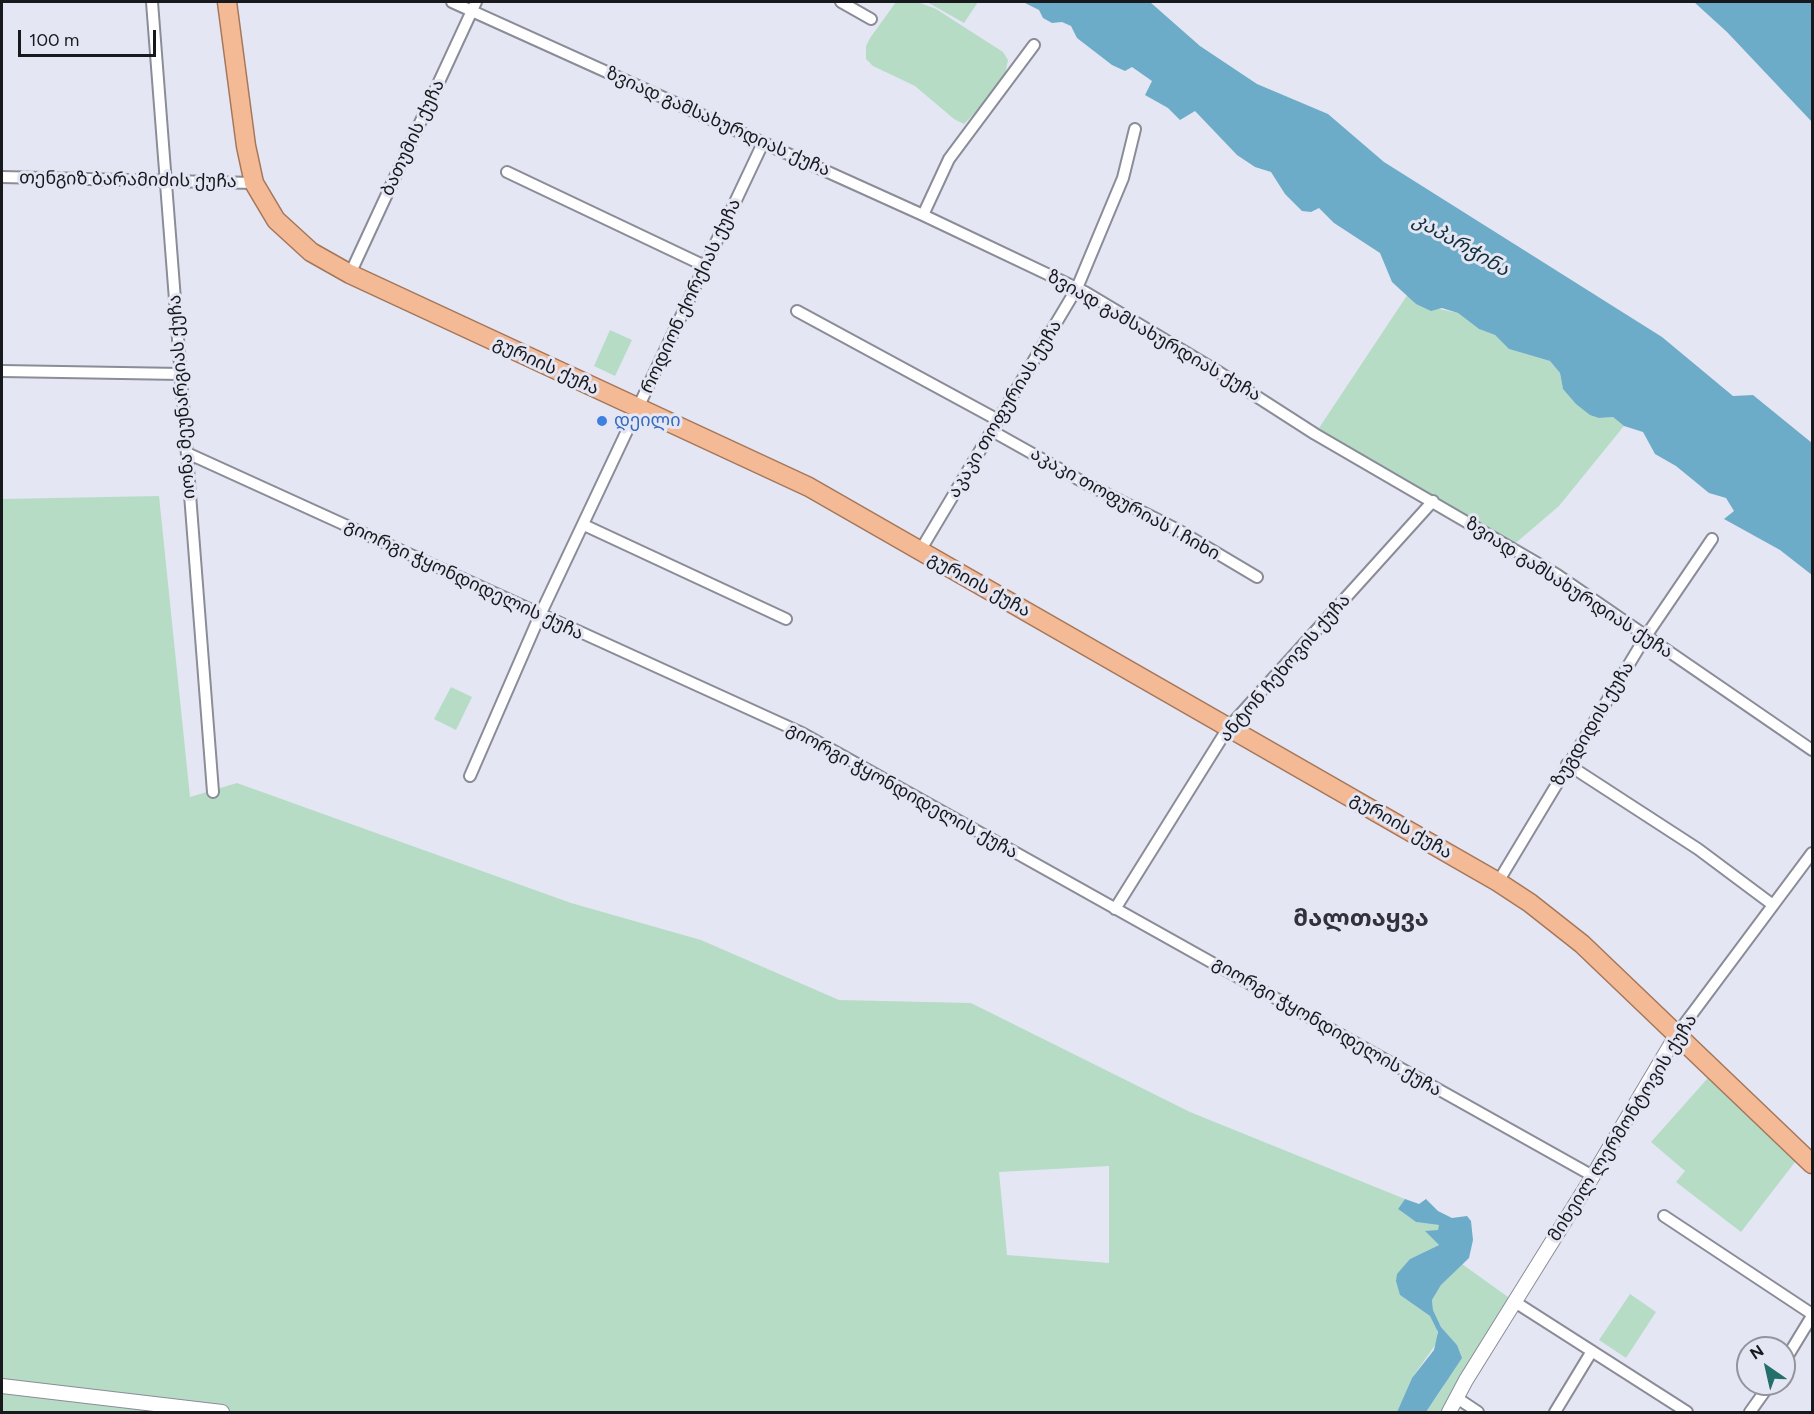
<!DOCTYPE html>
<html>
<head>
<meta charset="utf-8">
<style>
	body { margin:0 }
	#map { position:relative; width:1814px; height:1414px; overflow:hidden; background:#e5e6f3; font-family:Figtree,sans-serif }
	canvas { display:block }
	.frame { position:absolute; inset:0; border:3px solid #18191d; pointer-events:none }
	.north { position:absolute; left:1736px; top:1336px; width:60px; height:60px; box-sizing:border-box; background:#e5e6f3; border:2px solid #93949d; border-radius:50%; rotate:326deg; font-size:16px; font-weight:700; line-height:24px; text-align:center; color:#18191d }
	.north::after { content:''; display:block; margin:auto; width:21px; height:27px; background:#256f6b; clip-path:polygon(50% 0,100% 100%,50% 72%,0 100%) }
	.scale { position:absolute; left:18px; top:30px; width:138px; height:27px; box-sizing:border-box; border:3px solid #18191d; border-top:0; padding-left:8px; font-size:18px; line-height:21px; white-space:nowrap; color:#18191d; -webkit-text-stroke:4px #e5e6f3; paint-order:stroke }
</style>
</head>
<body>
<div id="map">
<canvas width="1814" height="1414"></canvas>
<div class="frame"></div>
<div class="north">N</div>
<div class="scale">100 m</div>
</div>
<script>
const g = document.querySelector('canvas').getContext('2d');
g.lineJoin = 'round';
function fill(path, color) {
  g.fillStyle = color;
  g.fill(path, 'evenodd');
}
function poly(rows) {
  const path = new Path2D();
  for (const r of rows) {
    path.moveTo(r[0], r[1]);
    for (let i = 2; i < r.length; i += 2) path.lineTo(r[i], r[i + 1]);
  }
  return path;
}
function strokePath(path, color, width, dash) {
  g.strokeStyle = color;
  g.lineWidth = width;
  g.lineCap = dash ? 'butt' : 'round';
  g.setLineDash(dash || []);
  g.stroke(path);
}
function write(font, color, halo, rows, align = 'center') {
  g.font = font + ' Figtree,"Noto Sans Georgian",sans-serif';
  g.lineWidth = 6;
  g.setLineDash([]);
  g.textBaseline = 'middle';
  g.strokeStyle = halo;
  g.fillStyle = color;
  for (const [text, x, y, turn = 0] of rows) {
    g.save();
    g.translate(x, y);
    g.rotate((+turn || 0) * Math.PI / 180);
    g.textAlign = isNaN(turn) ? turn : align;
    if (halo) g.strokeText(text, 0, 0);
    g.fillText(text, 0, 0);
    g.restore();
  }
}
const green = poly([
	[896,2,918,2,936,9,1003,52,1008,60,1005,74,993,94,964,124,954,119,915,86,873,66,866,59,866,46,870,38],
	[927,2,978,2,964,23],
	[1408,294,1416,304,1458,313,1479,329,1495,335,1509,349,1550,361,1560,373,1563,389,1599,418,1613,417,1624,426,1559,506,1511,547,1315,434],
	[610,330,632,340,615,376,594,366],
	[159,496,190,797,237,783,571,903,701,940,839,1000,971,1003,1190,1112,1405,1199,1398,1209,1416,1222,1440,1225,1438,1231,1426,1232,1439,1245,1410,1259,1400,1295,1430,1316,1437,1328,1438,1341,1412,1378,1397,1412,2,1412,2,499],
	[1109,1166,1109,1263,1007,1255,999,1172],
	[451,687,472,697,456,730,434,719],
	[1715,1070,1802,1153,1741,1232,1676,1182,1685,1171,1651,1142],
	[1462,1264,1515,1302,1449,1412,1426,1412,1443,1387,1457,1345,1441,1327,1433,1310,1432,1300,1441,1285],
	[1630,1294,1656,1312,1626,1358,1599,1340]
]);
const water = poly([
	[1023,2,1150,2,1200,46,1257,84,1328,114,1384,162,1662,337,1733,396,1753,395,1812,443,1812,575,1780,550,1724,519,1734,511,1726,498,1709,493,1676,466,1655,454,1643,432,1624,426,1613,417,1599,418,1590,415,1576,404,1563,389,1560,373,1550,361,1509,349,1495,335,1479,329,1458,313,1442,308,1431,311,1416,304,1392,282,1380,253,1334,223,1319,208,1311,212,1302,211,1285,194,1271,172,1255,167,1237,155,1195,111,1180,120,1168,108,1145,95,1152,81,1132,67,1125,71,1112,65,1077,38,1071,26,1062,22,1052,23,1043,18,1039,10],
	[1694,2,1812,2,1812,122,1727,32],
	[1405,1199,1419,1204,1426,1199,1438,1211,1452,1218,1467,1216,1471,1221,1473,1240,1469,1258,1441,1285,1432,1300,1433,1310,1441,1327,1457,1345,1462,1358,1426,1412,1397,1412,1412,1378,1434,1350,1438,1332,1430,1316,1400,1295,1396,1281,1397,1274,1410,1259,1439,1245,1425,1231,1438,1230,1439,1225,1416,1222,1398,1209]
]);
const minor = poly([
	[152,2,213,792],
	[452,2,923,215,1085,292,1217,371,1315,434,1556,574,1812,750],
	[841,2,871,19],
	[507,172,705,266],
	[2,177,254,183],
	[923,215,949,159,1034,45],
	[350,274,476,2],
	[797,311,998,420],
	[2,371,181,374],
	[992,431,1083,482,1178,530,1257,577],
	[187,453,802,733,1593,1176],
	[584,525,786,619],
	[920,551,1077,288,1123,178,1135,129],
	[1567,764,1698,849,1773,905],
	[470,776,540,615,763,143],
	[1498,882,1646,636,1712,539],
	[1115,909,1228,728,1433,501],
	[1677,1034,1812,853],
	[1664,1216,1812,1314],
	[1515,1302,1687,1412],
	[1784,1362,1812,1316],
	[1457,1398,1478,1412],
	[1555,1412,1592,1351],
	[1750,1412,1770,1384]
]);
const tertiary = poly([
	[2,1386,222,1412],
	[1449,1412,1466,1380,1588,1184,1677,1034]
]);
const trunk = poly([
	[227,2,246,146,254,183,276,220,311,252,350,274,809,487,1498,882,1530,903,1582,944,1812,1164]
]);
const markers = [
	[602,421,6,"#3f7fe0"]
];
const streetNames = [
	["ზვიად გამსახურდიას ქუჩა",718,122,24],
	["ბათუმის ქუჩა",413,138,-65],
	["თენგიზ ბარამიძის ქუჩა",128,180,1],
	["როდიონ ქორქიას ქუჩა",691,296,-65],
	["ზვიად გამსახურდიას ქუჩა",1154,336,30],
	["გურიის ქუჩა",546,366,25],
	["იონა მეუნარგიას ქუჩა",182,397,-94],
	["აკაკი თოფურიას ქუჩა",1005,409,-59],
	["აკაკი თოფურიას I ჩიხი",1125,504,29],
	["გიორგი ჭყონდიდელის ქუჩა",464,580,25],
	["გურიის ქუჩა",979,585,29],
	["ზვიად გამსახურდიას ქუჩა",1569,588,33],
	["ანტონ ჩეხოვის ქუჩა",1285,668,-49],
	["ზუგდიდის ქუჩა",1593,724,-59],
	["გიორგი ჭყონდიდელის ქუჩა",902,791,29],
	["გურიის ქუჩა",1401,826,30],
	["გიორგი ჭყონდიდელის ქუჩა",1327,1027,30],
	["მიხეილ ლერმონტოვის ქუჩა",1623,1128,-58]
];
const shopNames = [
	["დეილი",614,421]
];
const waterNames = [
	["კაპარჭინა",1461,245,30]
];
const districtNames = [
	["მალთაყვა",1361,919]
];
fill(green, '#b6dcc6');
fill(water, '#6dacc8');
strokePath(minor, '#8a8c97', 14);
strokePath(tertiary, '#8a8c97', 16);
strokePath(trunk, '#a5775a', 21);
strokePath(minor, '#fff', 10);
strokePath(tertiary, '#fff', 14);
strokePath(trunk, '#f4ba96', 18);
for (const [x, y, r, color] of markers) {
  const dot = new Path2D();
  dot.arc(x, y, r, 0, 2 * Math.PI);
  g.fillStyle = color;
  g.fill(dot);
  strokePath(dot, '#e5e6f3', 2);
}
write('18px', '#18191d', '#e5e6f3', streetNames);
write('18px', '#366cbe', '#e5e6f3', shopNames, 'left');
write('italic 20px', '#11303c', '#e5e6f3', waterNames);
write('bold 24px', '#30313a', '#e5e6f3', districtNames);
</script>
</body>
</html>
